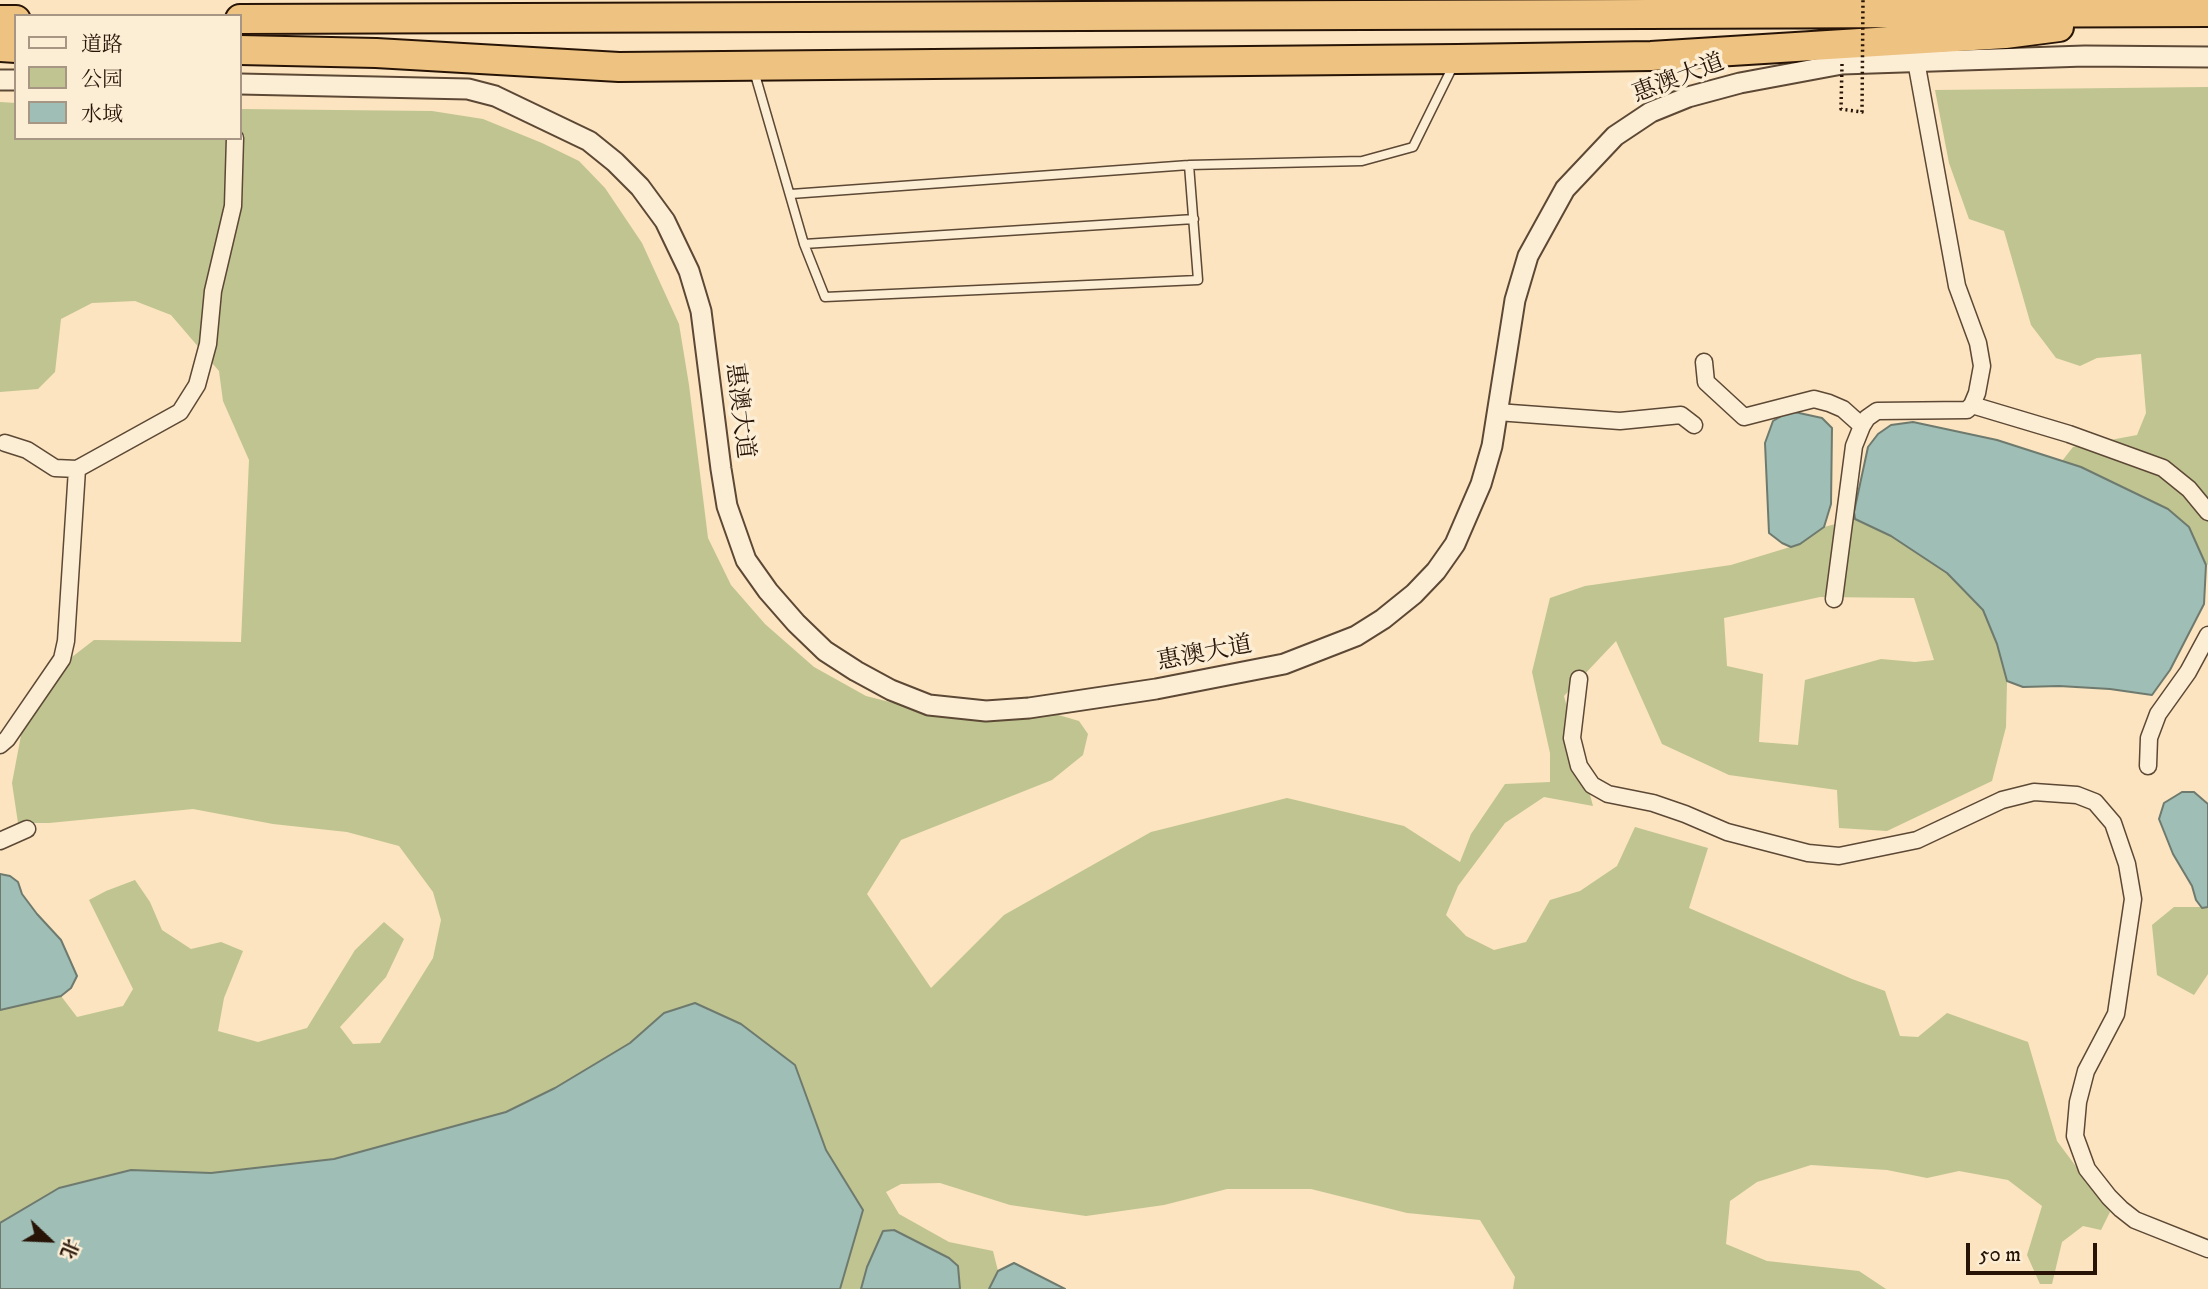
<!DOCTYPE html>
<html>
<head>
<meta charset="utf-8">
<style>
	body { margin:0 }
	#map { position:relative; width:2208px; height:1289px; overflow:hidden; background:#fbe4bf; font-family:"IM FELL DW Pica","Noto Serif SC",serif }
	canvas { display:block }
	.legend { position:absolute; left:14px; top:14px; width:228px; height:126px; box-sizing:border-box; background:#fcedd5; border:2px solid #a79683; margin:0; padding:9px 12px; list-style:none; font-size:21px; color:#271407 }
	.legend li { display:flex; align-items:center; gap:14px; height:35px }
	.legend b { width:35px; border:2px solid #a79683 }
	.north { position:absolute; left:14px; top:1205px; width:70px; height:70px; -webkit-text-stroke:5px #fcedd5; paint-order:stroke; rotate:113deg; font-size:19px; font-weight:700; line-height:28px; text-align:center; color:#271407 }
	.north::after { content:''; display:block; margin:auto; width:24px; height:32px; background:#271407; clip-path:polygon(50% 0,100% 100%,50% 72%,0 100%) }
	.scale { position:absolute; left:1966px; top:1243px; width:131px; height:32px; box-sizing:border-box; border:4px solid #271407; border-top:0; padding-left:9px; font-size:21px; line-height:24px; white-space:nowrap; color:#271407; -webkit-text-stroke:5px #fcedd5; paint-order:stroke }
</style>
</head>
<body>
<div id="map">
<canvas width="2208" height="1289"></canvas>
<ul class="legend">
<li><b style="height:9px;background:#fcedd5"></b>道路</li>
<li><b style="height:19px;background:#bfc491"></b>公园</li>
<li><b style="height:19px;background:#9fbeb5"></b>水域</li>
</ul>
<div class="north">北</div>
<div class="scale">50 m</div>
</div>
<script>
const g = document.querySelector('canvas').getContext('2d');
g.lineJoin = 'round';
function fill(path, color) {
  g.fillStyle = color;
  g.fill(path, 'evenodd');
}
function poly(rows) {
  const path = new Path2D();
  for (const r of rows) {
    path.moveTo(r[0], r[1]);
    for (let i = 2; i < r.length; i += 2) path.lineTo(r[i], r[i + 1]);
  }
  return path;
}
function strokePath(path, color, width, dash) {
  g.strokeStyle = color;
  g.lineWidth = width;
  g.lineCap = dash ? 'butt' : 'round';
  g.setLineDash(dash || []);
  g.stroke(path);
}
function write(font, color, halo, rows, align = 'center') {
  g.font = font + ' "IM FELL DW Pica","Noto Serif SC",serif';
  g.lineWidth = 7;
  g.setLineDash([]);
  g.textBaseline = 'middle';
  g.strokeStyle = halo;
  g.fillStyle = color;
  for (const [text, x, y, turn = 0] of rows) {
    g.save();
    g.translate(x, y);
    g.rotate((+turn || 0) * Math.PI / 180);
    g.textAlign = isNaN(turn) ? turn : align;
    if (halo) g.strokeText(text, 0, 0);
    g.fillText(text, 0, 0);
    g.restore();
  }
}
const green = poly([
	[2208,87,2208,565,2081,467,2062,461,2073,447,2137,435,2146,413,2141,354,2097,358,2080,366,2056,358,2044,342,2031,325,2004,231,1969,219,1949,163,1935,90],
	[0,102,16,103,16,138,240,138,240,109,432,111,483,119,542,143,579,161,605,188,642,243,679,324,689,385,708,538,731,585,765,624,814,667,866,696,957,719,1055,714,1079,721,1088,734,1083,755,1052,780,901,840,867,894,931,988,1004,915,1151,832,1287,798,1404,826,1460,862,1471,834,1505,784,1550,782,1550,753,1532,672,1550,598,1585,586,1731,565,1800,544,1824,527,1855,519,1891,536,1947,573,1983,610,1997,643,2007,681,2006,727,1992,781,1887,831,1839,828,1837,790,1729,775,1662,744,1616,641,1564,696,1593,806,1544,797,1505,823,1458,886,1446,915,1466,936,1494,950,1526,942,1550,900,1580,891,1617,866,1635,827,1708,848,1689,908,1852,979,1885,991,1900,1036,1918,1037,1947,1013,2028,1042,2057,1141,2110,1212,2101,1230,2083,1226,2062,1242,2052,1284,2040,1284,2027,1255,2042,1206,2008,1180,1959,1171,1927,1178,1887,1170,1811,1165,1757,1182,1730,1201,1726,1244,1767,1261,1859,1271,1886,1289,1513,1289,1515,1277,1480,1220,1407,1213,1311,1189,1227,1189,1164,1205,1086,1216,1010,1205,940,1183,901,1184,886,1192,899,1214,949,1242,993,1251,998,1271,989,1289,960,1289,958,1266,867,1267,861,1289,840,1289,863,1210,826,1150,795,1065,664,1013,630,1043,555,1088,506,1112,334,1159,211,1173,131,1170,59,1188,0,1223,0,1010,61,996,77,1017,123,1006,133,989,89,900,106,891,135,880,150,902,162,930,191,949,221,942,243,951,224,998,218,1031,258,1042,307,1028,355,950,384,922,404,939,386,977,340,1027,353,1044,380,1043,433,958,441,920,433,892,399,846,347,832,273,824,193,809,49,823,18,823,12,783,23,725,72,657,94,640,241,642,249,460,223,401,219,371,171,315,135,301,92,303,61,319,55,372,38,389,0,392],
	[1820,597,1914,598,1934,660,1915,662,1881,659,1805,680,1798,745,1759,742,1763,674,1727,666,1724,618],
	[2174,907,2208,907,2208,974,2194,995,2157,975,2152,925]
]);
const water = poly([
	[1790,411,1822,418,1832,428,1831,504,1824,527,1800,544,1791,547,1782,543,1769,533,1765,443,1773,421,1790,411],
	[1913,422,1997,440,2081,467,2168,509,2189,527,2206,565,2204,604,2170,670,2152,695,2110,689,2059,686,2023,687,2007,681,1997,644,1983,610,1947,573,1891,536,1855,519,1854,512,1868,447,1878,434,1891,425,1913,422],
	[2182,792,2194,792,2208,804,2208,907,2202,908,2196,900,2192,886,2173,854,2159,819,2164,803,2182,792],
	[0,874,10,876,18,882,22,894,37,914,61,940,77,976,71,988,61,996,0,1010,0,874],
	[695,1003,741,1024,795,1065,826,1150,863,1210,840,1289,0,1289,0,1223,59,1188,131,1170,211,1173,334,1159,506,1112,555,1088,630,1043,664,1013,695,1003],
	[894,1230,949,1258,958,1266,960,1289,861,1289,867,1267,883,1231,894,1230],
	[1014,1263,1065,1289,989,1289,998,1271,1014,1263]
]);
const service = poly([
	[754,71,804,244,825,297,1198,280,1189,165,1362,161,1413,147,1454,64],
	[791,194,1189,165],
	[804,244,1194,219]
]);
const minor = poly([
	[1704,362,1706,382,1744,417,1814,399,1829,403,1843,409,1862,426],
	[1972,405,2069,434,2163,468,2189,489,2208,512],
	[1497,412,1620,421,1681,415,1694,425],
	[5,443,27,450,55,468,77,469,180,412,197,385,208,344,213,291,233,206,235,138],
	[1834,599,1854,446,1862,426,1867,418,1877,411,1967,410,1972,405,1977,393,1982,366,1978,343,1957,286,1916,61],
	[1579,679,1572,738,1579,766,1592,785,1608,794,1653,803,1685,814,1727,832,1808,853,1839,856,1917,840,2002,800,2034,792,2077,795,2095,802,2113,823,2127,864,2133,899,2116,1014,2086,1071,2078,1102,2075,1136,2087,1169,2109,1197,2121,1209,2135,1220,2208,1249],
	[0,745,7,739,62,659,66,641,77,469],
	[2148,766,2149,738,2158,714,2188,672,2208,635],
	[0,841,27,829]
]);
const tertiary = poly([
	[0,80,16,80],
	[240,84,468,89,495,96,589,141,615,162,640,187,665,221,689,271,701,311,721,469,727,506,746,560,768,591,796,623,825,651,856,671,891,690,929,705,986,711,1029,708,1156,689,1284,664,1356,636,1383,619,1414,594,1436,571,1455,544,1481,484,1492,446,1515,300,1528,256,1565,189,1615,136,1651,112,1688,97,1740,83,1842,64,2085,56,2208,57]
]);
const motorway = poly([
	[240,19,2208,12],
	[0,20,16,20],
	[0,47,16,48],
	[240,50,376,53,619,67,1457,59,1651,56,2005,34,2059,27]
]);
const pathBridge = poly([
	[1842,64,1841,109,1862,112,1863,0]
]);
const streetNames = [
	["惠澳大道",1679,80,-21],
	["惠澳大道",738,411,83],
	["惠澳大道",1205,655,-11]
];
fill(green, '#bfc491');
fill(water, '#9fbeb5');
strokePath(water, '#6f7a6f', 2);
strokePath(service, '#5c4835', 11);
strokePath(minor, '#5c4835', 19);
strokePath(tertiary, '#5c4835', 23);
strokePath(motorway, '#271407', 32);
strokePath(service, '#fcedd5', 8);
strokePath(minor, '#fcedd5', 16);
strokePath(tertiary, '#fcedd5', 19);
strokePath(motorway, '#eec280', 28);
strokePath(pathBridge, '#271407', 3.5, [2, 3.5]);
write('24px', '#271407', '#fcedd5', streetNames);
</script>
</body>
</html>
